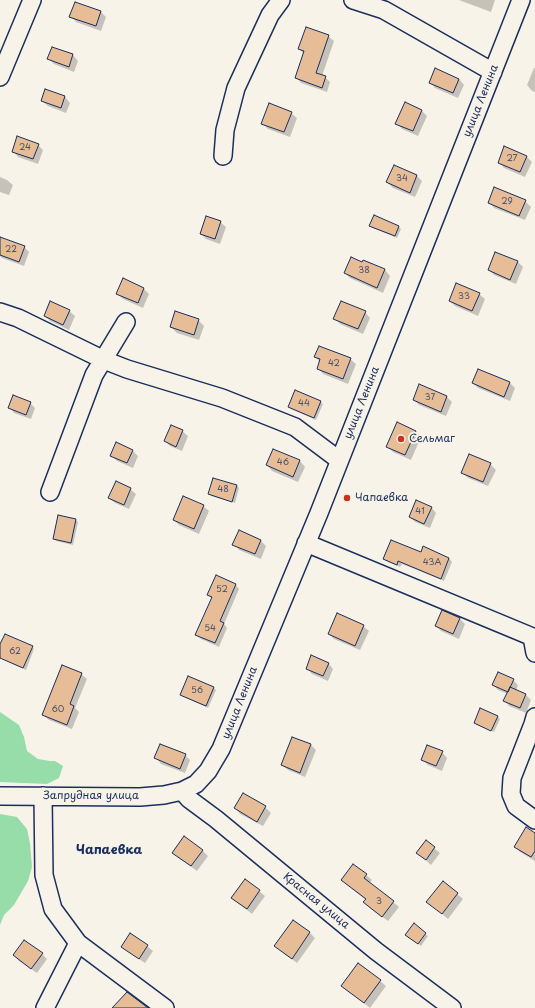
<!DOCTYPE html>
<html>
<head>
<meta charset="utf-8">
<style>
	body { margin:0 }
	canvas { display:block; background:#f7f3e8 }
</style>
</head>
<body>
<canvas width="535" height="1008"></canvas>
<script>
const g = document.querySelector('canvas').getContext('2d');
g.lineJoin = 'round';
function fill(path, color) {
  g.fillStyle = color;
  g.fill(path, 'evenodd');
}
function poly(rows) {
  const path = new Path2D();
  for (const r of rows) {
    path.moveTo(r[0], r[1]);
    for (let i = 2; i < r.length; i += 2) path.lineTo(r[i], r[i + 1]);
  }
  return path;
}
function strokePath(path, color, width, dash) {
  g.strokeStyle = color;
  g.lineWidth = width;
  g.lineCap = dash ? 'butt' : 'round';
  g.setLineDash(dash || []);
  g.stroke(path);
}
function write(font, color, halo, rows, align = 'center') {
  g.font = font + ' "Playpen Sans",sans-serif';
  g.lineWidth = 3.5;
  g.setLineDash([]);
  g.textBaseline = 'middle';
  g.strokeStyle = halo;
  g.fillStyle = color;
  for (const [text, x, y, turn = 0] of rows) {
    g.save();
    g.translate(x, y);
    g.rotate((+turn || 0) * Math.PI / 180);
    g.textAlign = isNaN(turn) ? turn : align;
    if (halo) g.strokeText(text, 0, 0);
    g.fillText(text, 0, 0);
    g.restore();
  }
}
const green = poly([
	[0,712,19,725,24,737,27,751,38,759,50,761,55,761,63,766,59,778,47,784,0,782],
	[0,814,17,817,27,829,30,843,32,867,28,881,14,905,4,915,0,925]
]);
const shadow = poly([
	[459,0,495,0,491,12],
	[101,12,106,17,101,31,76,22,71,16],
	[328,36,334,41,322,76,325,77,330,82,327,92,301,83,296,77,304,54,299,49],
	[73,55,78,61,74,72,54,64,49,59],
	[534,68,535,68,535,92,532,91,527,85],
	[436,69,459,79,464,85,458,98,435,88,430,82],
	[65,97,70,103,66,113,48,106,42,101],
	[405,103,422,111,427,116,418,136,402,129,397,123],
	[291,113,297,118,290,137,268,129,263,124],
	[38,145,43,150,38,164,18,157,13,151],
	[526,156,532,162,525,177,504,168,499,162],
	[394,166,417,176,422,181,415,197,393,188,387,182],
	[0,177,7,180,13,185,9,195,0,192],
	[525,201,531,207,525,220,494,208,489,202],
	[220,222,226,227,220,244,206,239,201,234],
	[371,225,399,227,401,229,397,238,373,228],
	[0,243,24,247,29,252,24,266,2,258,0,256],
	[496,253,518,262,523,267,516,284,494,275,489,270],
	[364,261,385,270,390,276,383,293,350,278,345,273],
	[123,280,144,289,149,294,143,308,123,299,117,293],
	[479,294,485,299,478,316,455,306,450,301],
	[69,311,75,316,69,330,50,321,45,316],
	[365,312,370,318,363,334,340,324,334,318],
	[198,320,204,326,199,340,177,333,171,327],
	[315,357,350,359,356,364,348,384,323,374,318,368,320,362],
	[478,370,510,383,515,388,510,401,478,388,473,383],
	[420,386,447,397,452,402,446,416,419,405,414,400],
	[320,402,323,404,316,420,291,409,289,406],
	[30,403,35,408,31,419,14,413,9,407],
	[182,431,188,436,182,451,170,446,165,441],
	[416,432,421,437,411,460,393,452,387,446],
	[132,450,138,456,133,468,117,461,111,455],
	[273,450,300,461,305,467,298,482,272,471,267,465],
	[490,464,496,470,488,486,468,478,463,473],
	[214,479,237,486,239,488,235,503,211,496,209,494],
	[130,489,136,494,129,509,115,503,109,498],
	[203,506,209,511,199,534,179,525,174,520],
	[431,507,436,513,430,528,415,522,410,517],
	[76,520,78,522,73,545,56,541,54,538],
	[239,531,261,541,266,546,261,559,239,550,234,544],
	[421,553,449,558,452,562,444,581,402,564,400,567,388,562,384,559],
	[236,585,239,589,224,624,227,628,219,647,201,639,197,635,212,599,208,595],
	[460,619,465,624,459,639,441,631,436,626],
	[363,626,369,631,360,650,334,639,329,634],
	[0,647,32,647,34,649,26,670,0,658],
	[328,663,333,669,328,681,312,674,307,668],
	[81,674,87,679,75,708,79,712,72,729,49,720,43,715],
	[513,680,518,685,516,691,526,695,531,700,526,713,509,706,504,700,508,694,498,690,493,685],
	[214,688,216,690,208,708,184,697,181,695],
	[497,716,500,719,494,732,477,725,475,723],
	[293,738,311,745,316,750,305,777,288,770,282,765],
	[442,752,447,758,442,771,428,765,422,759],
	[185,755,190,760,185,773,161,764,156,758],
	[265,807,271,813,263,826,240,814,235,808],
	[535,834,535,861,520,852,515,846],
	[185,838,203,851,208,856,197,871,179,858,174,853],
	[426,842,440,853,431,865,418,853],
	[366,875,372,880,369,883,393,902,399,907,388,921,370,908,365,902,366,900,347,885,342,880],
	[245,880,259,891,265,896,252,914,238,903,233,898],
	[443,882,463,899,448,919,428,902],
	[293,921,310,933,315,938,297,963,281,951,275,946],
	[414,925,428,936,421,946,409,937],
	[130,935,147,946,153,951,145,963,128,952,122,947],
	[42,954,47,959,37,973,19,961,14,955],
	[380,981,386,986,370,1008,348,991,342,986]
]);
const building = poly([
	[75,2,101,11,96,26,69,17,75,2],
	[306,27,329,35,316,73,326,76,322,88,295,78,304,51,298,49,306,27],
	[52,47,73,54,69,67,47,59,52,47],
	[435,68,459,79,453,93,429,83,435,68],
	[45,89,65,96,61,108,41,101,45,89],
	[405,102,422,110,413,131,395,124,405,102],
	[269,103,292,112,284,132,261,124,269,103],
	[17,136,39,144,33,159,12,152,17,136],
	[504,146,527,156,520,172,498,163,504,146],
	[394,165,417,175,410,193,386,182,394,165],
	[494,187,526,200,519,216,488,203,494,187],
	[374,215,399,226,395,236,369,226,374,215],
	[206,216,221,221,215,239,200,234,206,216],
	[0,237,25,246,19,262,0,255,0,237],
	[495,252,518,261,510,280,488,270,495,252],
	[351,257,362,262,363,260,385,269,377,288,344,273,351,257],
	[123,278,144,288,138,303,116,294,123,278],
	[456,283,480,293,472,311,449,301,456,283],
	[50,301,70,310,63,325,44,316,50,301],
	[341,301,366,311,358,329,333,319,341,301],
	[175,311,199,319,194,335,170,327,175,311],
	[319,346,351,358,343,379,317,369,320,359,314,357,319,346],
	[478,369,510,382,504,397,472,383,478,369],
	[419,384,447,396,441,412,413,400,419,384],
	[295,390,321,401,314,418,288,407,295,390],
	[13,395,31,402,26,415,8,408,13,395],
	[397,422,416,431,405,455,386,447,397,422],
	[171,425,183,430,176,447,164,441,171,425],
	[116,442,133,450,127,463,110,456,116,442],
	[273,449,300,460,293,477,266,465,273,449],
	[469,454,491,463,483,482,461,473,469,454],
	[213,478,237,485,232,502,208,494,213,478],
	[116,481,131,488,124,505,108,498,116,481],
	[183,496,204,505,194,529,173,520,183,496],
	[416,500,432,507,424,524,409,517,416,500],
	[58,515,76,519,71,543,53,539,58,515],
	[239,530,261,540,255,554,232,545,239,530],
	[391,540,421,552,423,546,449,558,441,579,398,561,397,565,383,559,391,540],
	[216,575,236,584,220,621,224,623,215,643,195,635,212,597,207,595,216,575],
	[442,610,460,618,453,634,435,626,442,610],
	[337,613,364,625,355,646,328,634,337,613],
	[5,634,33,646,23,668,0,658,0,644,5,634],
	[311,655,329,663,323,676,306,669,311,655],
	[62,665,82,673,70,704,74,706,67,725,42,715,62,665],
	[498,672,514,679,508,692,492,685,498,672],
	[188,676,214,687,206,706,180,695,188,676],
	[510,687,526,694,520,708,503,701,510,687],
	[480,708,498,716,491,731,474,723,480,708],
	[292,737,311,744,300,773,281,765,292,737],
	[160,744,186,754,180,769,154,758,160,744],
	[427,745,443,751,436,766,421,760,427,745],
	[243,793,266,806,257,822,234,808,243,793],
	[526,827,535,833,535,851,531,857,514,847,526,827],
	[184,836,203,850,191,866,172,853,184,836],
	[426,840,435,847,426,860,416,853,426,840],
	[353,864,367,874,364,878,394,901,382,917,363,902,366,899,341,880,353,864],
	[245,879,260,890,247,909,231,898,245,879],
	[443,881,458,893,442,914,426,902,443,881],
	[293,920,310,932,292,959,274,946,293,920],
	[414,923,426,933,418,944,405,935,414,923],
	[130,933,148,945,139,959,121,947,130,933],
	[24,940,43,953,31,969,13,955,24,940],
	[358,963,381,980,364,1003,341,986,358,963],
	[127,992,148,1008,112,1008,127,992]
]);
const minor = poly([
	[353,0,384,10,493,72],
	[0,77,32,0],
	[223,156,225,130,236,88,270,15,281,0],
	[0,312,18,318,104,360,127,369,222,398,295,427,339,460],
	[50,492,94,375,126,322],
	[306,543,535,638],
	[532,637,535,653],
	[535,717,533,724,512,778,511,794,516,806,535,820],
	[182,791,189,799,216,819,376,951,452,1008],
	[0,796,140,797,164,795,182,791,196,784,208,771,221,749,319,513,521,0],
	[43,796,44,875,53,909,78,943,45,1008],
	[78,943,165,1008]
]);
const markers = [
	[401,439,4,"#c8321e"],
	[347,498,4,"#c8321e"]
];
const numberNames = [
	["24",25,148],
	["27",512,159],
	["34",402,179],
	["29",507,202],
	["22",11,250],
	["38",364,271],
	["33",464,297],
	["42",334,364],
	["37",430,398],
	["44",304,404],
	["46",283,463],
	["48",223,490],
	["41",420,512],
	["43А",432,563],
	["52",222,590],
	["54",210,629],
	["62",15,652],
	["56",197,691],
	["60",58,710],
	["3",379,902]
];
const streetNames = [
	["улица Ленина",481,101,-68],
	["улица Ленина",362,403,-68],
	["улица Ленина",240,703,-68],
	["Запрудная улица",91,796],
	["Красная улица",316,901,39]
];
const poiNames = [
	["Сельмаг",409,439],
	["Чапаевка",355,498]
];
const quarterNames = [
	["Чапаевка",109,850]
];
fill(green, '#97ddaa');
fill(shadow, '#0003');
fill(building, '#e6bd96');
strokePath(building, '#1b2f5e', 1);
strokePath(minor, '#1b2f5e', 20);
strokePath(minor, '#f7f3e8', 17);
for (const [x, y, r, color] of markers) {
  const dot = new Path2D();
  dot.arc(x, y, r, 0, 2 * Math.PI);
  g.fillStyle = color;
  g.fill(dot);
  strokePath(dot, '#f7f3e8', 1.5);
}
write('9px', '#4e526c', null, numberNames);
write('11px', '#1b2f5e', '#f7f3e8', streetNames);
write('11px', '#1b2f5e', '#f7f3e8', poiNames, 'left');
write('bold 13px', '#1b2f5e', '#f7f3e8', quarterNames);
</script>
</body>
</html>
